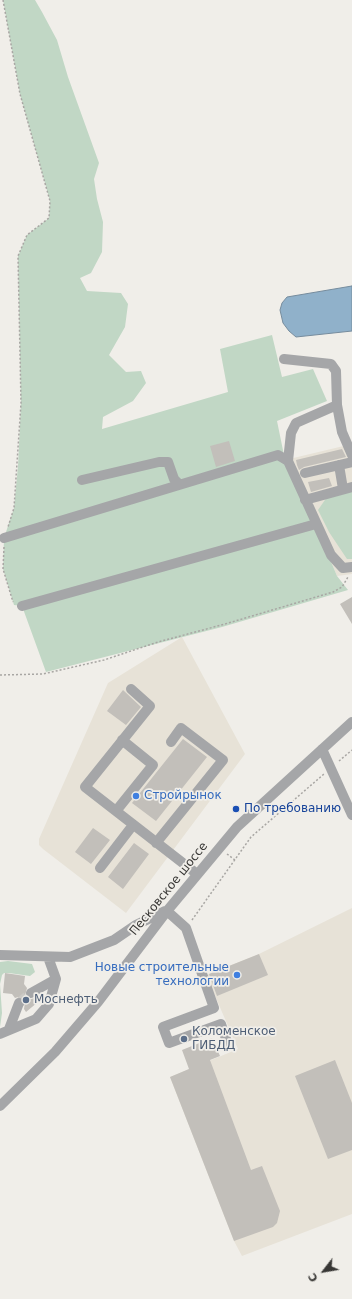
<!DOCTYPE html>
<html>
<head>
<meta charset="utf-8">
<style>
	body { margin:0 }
	#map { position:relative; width:352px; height:1299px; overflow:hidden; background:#f0eee9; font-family:"DejaVu Sans",sans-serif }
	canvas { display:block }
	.north { position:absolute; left:304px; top:1251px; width:40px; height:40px; -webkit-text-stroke:3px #f0eee9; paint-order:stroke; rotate:239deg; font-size:11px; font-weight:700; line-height:16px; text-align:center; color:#383735 }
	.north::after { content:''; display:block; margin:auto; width:14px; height:18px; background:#383735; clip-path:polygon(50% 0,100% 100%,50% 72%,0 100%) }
</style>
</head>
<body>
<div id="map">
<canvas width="352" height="1299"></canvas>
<div class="north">С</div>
</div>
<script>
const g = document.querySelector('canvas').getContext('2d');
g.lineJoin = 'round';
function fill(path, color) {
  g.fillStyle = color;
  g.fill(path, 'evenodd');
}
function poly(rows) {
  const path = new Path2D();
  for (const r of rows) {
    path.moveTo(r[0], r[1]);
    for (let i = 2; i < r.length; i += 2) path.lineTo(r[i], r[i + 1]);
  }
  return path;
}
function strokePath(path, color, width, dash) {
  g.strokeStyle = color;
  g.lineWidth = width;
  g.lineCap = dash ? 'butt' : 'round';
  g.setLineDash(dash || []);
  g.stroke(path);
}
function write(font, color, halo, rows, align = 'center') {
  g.font = font + ' "DejaVu Sans",sans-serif';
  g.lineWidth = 3.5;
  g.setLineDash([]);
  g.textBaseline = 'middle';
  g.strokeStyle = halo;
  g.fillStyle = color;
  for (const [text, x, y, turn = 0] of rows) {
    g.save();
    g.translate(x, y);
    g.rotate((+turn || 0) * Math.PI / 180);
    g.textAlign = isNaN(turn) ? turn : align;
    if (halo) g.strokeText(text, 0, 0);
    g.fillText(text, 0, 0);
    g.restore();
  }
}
const built = poly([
	[352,444,352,574,337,576,305,500,285,460],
	[182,637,245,754,126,913,43,849,39,845,39,839,108,683],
	[352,908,352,1214,242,1256,234,1241,170,1077,238,1049,206,975,259,954]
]);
const green = poly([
	[3,0,35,0,42,12,57,40,68,77,99,163,94,179,97,199,103,222,102,252,91,273,80,278,87,291,121,293,128,304,125,327,109,355,126,372,141,371,146,383,133,401,103,417,102,429,228,392,220,349,272,335,282,377,313,369,327,401,277,421,285,460,305,500,337,576,348,590,222,627,46,672,22,606,14,605,3,569,4,538,14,508,18,466,21,403,18,256,27,235,49,218,50,201,20,94],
	[352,491,352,559,347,559,329,532,318,510,327,497],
	[8,961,32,964,35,972,30,976,9,973,4,973,2,975,0,984,2,1013,0,1027,0,962]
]);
const water = poly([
	[352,286,352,331,296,337,289,331,283,323,280,310,282,303,287,297,352,286]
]);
const building = poly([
	[229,441,235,461,216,467,210,446],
	[342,449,346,457,304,467,299,470,297,465,296,460],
	[329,478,332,486,311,492,308,482],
	[352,597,352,624,340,604],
	[123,690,141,707,126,725,107,711],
	[183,739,207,757,156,821,132,803],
	[93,828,110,840,91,864,75,852],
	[134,843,149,854,123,889,108,877],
	[259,954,268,975,217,996,209,974],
	[5,973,25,976,24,984,27,988,25,996,31,999,35,998,38,1002,26,1012,24,1009,25,1002,24,999,18,997,15,998,12,994,3,993],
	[212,1038,220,1056,210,1060,251,1170,262,1166,280,1211,277,1223,273,1227,234,1241,170,1077,189,1069,182,1050],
	[335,1060,352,1103,352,1150,328,1159,295,1076]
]);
const minorTunnel = poly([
	[19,1003,31,993]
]);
const path = poly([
	[3,0,20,94,50,201,49,218,27,235,18,256,21,403,14,508,8,527],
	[4,547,3,569,13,602],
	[0,675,43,674,104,660,158,642,225,624,333,592,342,587,348,577],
	[339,761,352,750],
	[227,854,235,860],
	[191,858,196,852,200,856],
	[192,920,251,837,324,774]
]);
const minor = poly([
	[284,359,331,364,336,371,337,405,296,423,291,433,288,461,331,555,343,568,352,567],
	[337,405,342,432,352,455],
	[339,465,343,489],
	[305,473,352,462],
	[82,480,159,462,168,462,174,479,179,484],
	[305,500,352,487],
	[4,538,278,455,288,461],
	[22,606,316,524],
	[131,689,150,706,85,787,197,874],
	[322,749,352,815],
	[116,811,153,765,122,740],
	[156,843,223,760,181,728,171,742],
	[100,868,133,825],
	[167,911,186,928,214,1008,163,1027,169,1043,221,1024,228,1045],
	[0,955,70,957,114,940,136,925,165,911],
	[31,993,56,979],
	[9,1029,19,1003],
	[0,1034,36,1019,49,1004,56,979,48,957],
	[0,1106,55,1052,98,1002,167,911,237,827,352,722]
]);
const markers = [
	[136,796,4,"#3f7fe0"],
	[236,809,4,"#1a4fb4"],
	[237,975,4,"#3f7fe0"],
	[26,1000,4,"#5c6f8a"],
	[184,1039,4,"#5c6f8a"]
];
const shopNames = [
	["Стройрынок",144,796],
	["Новые строительные",229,968,"right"],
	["технологии",229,982,"right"]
];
const transitNames = [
	["По требованию",244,809]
];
const streetNames = [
	["Песковское шоссе",169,889,-51]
];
const serviceNames = [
	["Моснефть",34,1000],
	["Коломенское",192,1032],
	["ГИБДД",192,1046]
];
fill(built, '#e7e2d7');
fill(green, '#c1d7c5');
fill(water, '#90b1ca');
strokePath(water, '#768c9d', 1);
fill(building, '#c2bfba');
strokePath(minorTunnel, '#cbc9c5', 10, [10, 5]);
strokePath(path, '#a8a6a3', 1.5, [2, 2]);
strokePath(minor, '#a5a6a8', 10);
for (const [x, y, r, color] of markers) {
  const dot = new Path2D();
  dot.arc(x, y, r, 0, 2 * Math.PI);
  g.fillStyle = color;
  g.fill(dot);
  strokePath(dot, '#f0eee9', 1.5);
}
write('12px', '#366cbe', '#f0eee9', shopNames, 'left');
write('12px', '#164399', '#f0eee9', transitNames, 'left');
write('12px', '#383735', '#f0eee9', streetNames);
write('12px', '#4e5e75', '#f0eee9', serviceNames, 'left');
</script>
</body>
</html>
